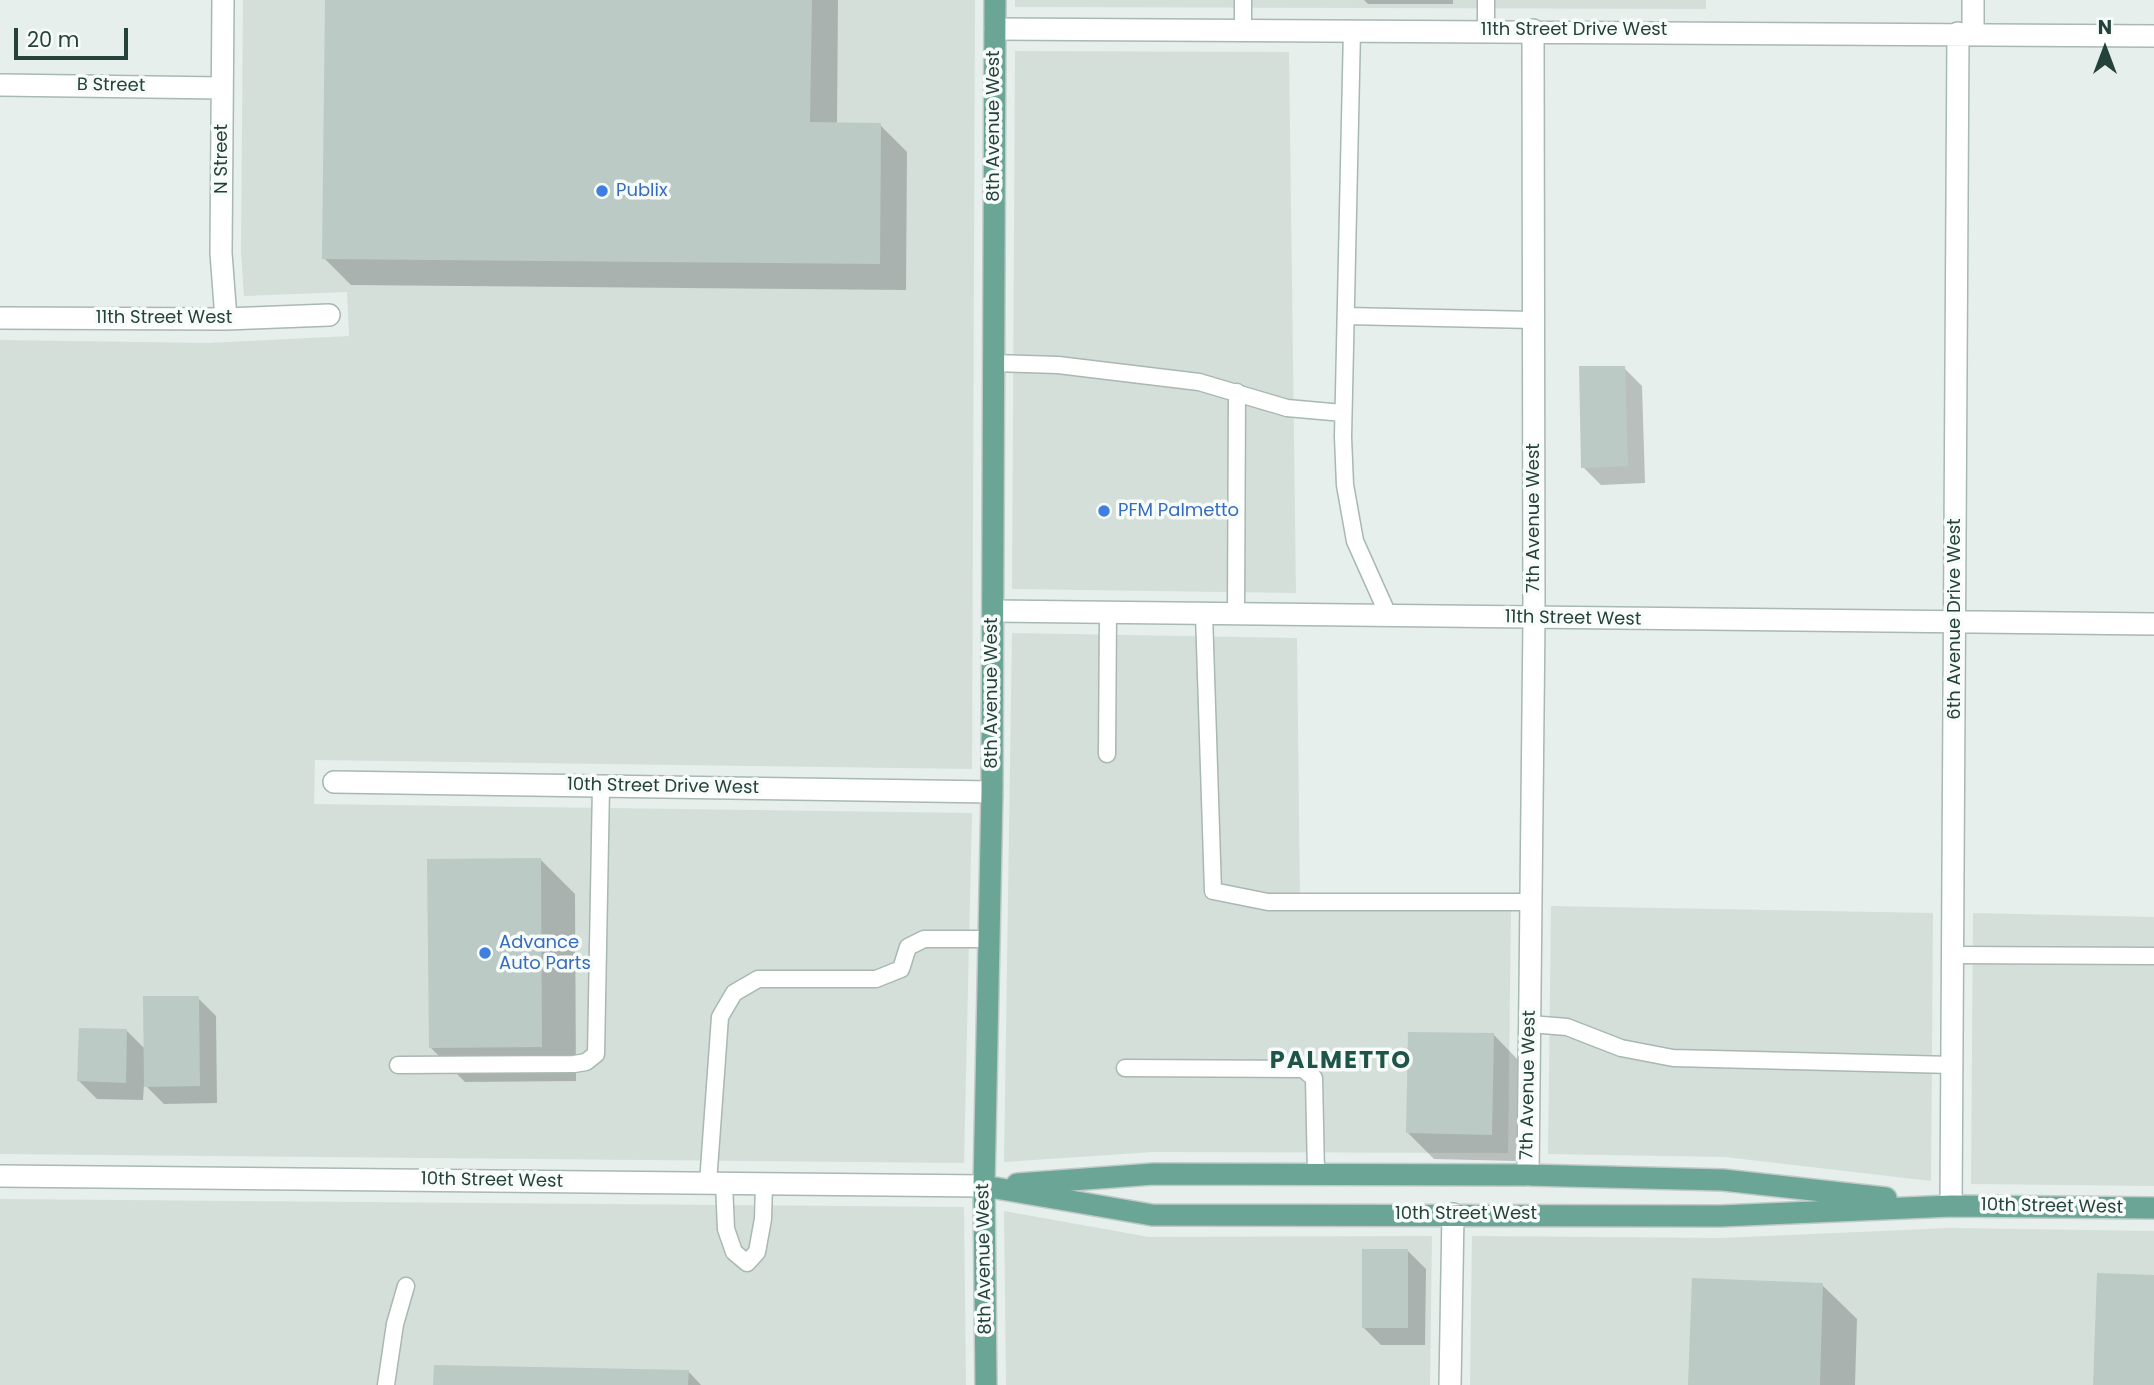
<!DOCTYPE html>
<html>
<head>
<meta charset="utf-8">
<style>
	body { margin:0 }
	#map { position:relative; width:2154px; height:1385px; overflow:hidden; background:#e6efeb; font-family:Poppins,sans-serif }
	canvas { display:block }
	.north { position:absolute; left:2070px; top:14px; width:70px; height:70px; -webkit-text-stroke:5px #f7fbf9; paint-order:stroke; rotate:0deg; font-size:19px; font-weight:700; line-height:28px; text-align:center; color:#24423a }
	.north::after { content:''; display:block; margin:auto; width:24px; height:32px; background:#24423a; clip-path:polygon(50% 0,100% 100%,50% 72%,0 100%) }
	.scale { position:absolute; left:14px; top:28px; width:114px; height:32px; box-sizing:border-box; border:4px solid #24423a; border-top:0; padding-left:9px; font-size:21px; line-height:24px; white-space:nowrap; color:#24423a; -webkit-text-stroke:5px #f7fbf9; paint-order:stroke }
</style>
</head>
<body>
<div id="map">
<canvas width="2154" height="1385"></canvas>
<div class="north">N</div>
<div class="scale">20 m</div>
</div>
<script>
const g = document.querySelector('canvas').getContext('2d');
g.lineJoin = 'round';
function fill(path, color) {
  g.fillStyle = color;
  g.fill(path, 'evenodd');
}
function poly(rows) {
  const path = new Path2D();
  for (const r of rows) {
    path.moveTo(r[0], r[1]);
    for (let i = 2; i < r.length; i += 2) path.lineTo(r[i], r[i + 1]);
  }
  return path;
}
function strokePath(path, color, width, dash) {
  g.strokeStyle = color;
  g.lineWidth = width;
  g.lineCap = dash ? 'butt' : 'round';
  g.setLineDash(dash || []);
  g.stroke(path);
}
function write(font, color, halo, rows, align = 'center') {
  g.font = font + ' Poppins,sans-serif';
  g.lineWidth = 7;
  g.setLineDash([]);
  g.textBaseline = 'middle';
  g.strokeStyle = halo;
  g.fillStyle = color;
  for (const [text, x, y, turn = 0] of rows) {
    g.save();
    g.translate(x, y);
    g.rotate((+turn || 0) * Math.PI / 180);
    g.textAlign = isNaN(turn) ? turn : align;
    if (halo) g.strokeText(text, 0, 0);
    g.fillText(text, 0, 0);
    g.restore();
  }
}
const built = poly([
	[243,0,975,0,972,769,315,760,314,804,972,813,964,1163,0,1154,0,340,208,343,349,336,347,292,244,296,241,252],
	[1015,0,1706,0,1706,9,1015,7],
	[1015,51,1289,52,1296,593,1012,589],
	[1012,633,1297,638,1300,902,1511,906,1508,1153,1153,1152,1004,1162],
	[1551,906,1933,913,1931,1181,1725,1157,1548,1154],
	[1973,913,2154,917,2154,1186,1971,1184],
	[0,1199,964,1207,966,1385,0,1385],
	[1004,1211,1149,1237,1432,1236,1430,1385,1006,1385],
	[1950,1228,2154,1231,2154,1385,1470,1385,1472,1236,1721,1238]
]);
const shadow = poly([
	[327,0,838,0,837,124,880,125,907,152,906,290,351,285,324,258],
	[1364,0,1453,0,1453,4,1368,4],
	[1624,368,1642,386,1645,483,1601,485,1583,467],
	[540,859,575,894,576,1081,465,1082,430,1047],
	[198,998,216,1016,217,1103,164,1104,144,1084,143,1100,97,1099,79,1081,127,1031,145,1049],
	[1494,1035,1520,1062,1518,1161,1434,1159,1407,1132],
	[1408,1251,1426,1269,1425,1345,1381,1345,1363,1327],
	[1822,1285,1857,1319,1855,1385,1690,1385],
	[688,1371,701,1385,435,1385]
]);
const building = poly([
	[325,0,812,0,810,122,881,123,880,264,322,259],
	[1579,366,1625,366,1628,466,1581,468],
	[541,858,542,1047,429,1048,427,859],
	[143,996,199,996,200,1086,144,1087],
	[79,1028,127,1029,126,1083,77,1081],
	[1408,1032,1494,1033,1492,1135,1406,1133],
	[1362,1249,1408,1249,1408,1328,1362,1328],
	[2097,1273,2154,1275,2154,1385,2093,1385],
	[1692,1278,1823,1283,1820,1385,1688,1385],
	[434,1365,689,1370,688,1385,433,1385]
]);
const service = poly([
	[1243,30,1243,0],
	[1352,30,1343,437,1345,485,1355,541,1389,617],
	[1486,30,1486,0],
	[1346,316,1533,320],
	[994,363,1058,365,1199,382,1287,408,1343,413],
	[1204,614,1213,891,1268,902,1531,902],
	[1236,614,1237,392],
	[1107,754,1108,613],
	[1953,955,2154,956],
	[1530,1024,1567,1027,1621,1048,1673,1058,1952,1065],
	[398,1065,574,1064,586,1062,596,1054,601,786],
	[1125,1068,1303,1069,1314,1078,1316,1174],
	[708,1183,720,1017,734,993,758,979,876,979,901,969,908,947,924,939,989,939],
	[724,1183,726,1229,734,1252,747,1263,757,1252,763,1219,764,1183],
	[386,1385,395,1324,406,1286]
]);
const minor = poly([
	[223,0,221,253,226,319],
	[995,29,2154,36],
	[1973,33,1973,0],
	[0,85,222,88],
	[0,318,226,319,329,315],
	[993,611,2154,624],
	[334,782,992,792],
	[1528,1175,1534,619,1533,30],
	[1951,1206,1958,33],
	[1450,1385,1453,1214]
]);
const tertiary = poly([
	[0,1176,984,1186]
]);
const primary = poly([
	[1017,1184,1153,1174,1528,1175,1723,1180,1886,1198],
	[984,1186,1152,1215,1721,1216,1951,1206,2154,1208],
	[986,1385,984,1186,992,792,995,0]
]);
const markers = [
	[602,191,7,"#3f7fe0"],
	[1104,511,7,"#3f7fe0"],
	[485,953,7,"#3f7fe0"]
];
const streetNames = [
	["11th Street Drive West",1574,30],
	["B Street",111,86,1],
	["8th Avenue West",994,126,-90],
	["N Street",222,159,-90],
	["11th Street West",164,318],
	["7th Avenue West",1534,518,-90],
	["11th Street West",1573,619,1],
	["6th Avenue Drive West",1955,619,-90],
	["8th Avenue West",992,693,-90],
	["10th Street Drive West",663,787,1],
	["7th Avenue West",1529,1085,-89],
	["10th Street West",492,1181,1],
	["10th Street West",2052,1207,1],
	["10th Street West",1466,1214],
	["8th Avenue West",985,1259,-91]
];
const shopNames = [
	["Publix",616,191],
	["PFM Palmetto",1118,511],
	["Advance",499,943],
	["Auto Parts",499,964]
];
const districtNames = [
	["PALMETTO",1341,1062]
];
fill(built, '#d4dfda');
fill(shadow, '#0003');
fill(building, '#bbcac4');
strokePath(service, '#a8b8b2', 19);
strokePath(minor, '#a8b8b2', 24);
strokePath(tertiary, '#a8b8b2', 24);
strokePath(primary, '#c2cac8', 24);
strokePath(service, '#fff', 16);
strokePath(minor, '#fff', 21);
strokePath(tertiary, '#fff', 21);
strokePath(primary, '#6aa596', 21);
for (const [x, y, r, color] of markers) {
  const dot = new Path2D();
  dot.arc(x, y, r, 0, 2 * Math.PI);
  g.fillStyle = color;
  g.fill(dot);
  strokePath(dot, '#f7fbf9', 2.5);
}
write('18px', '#24423a', '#f7fbf9', streetNames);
write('18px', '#366cbe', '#f7fbf9', shopNames, 'left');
g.letterSpacing = '2px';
write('bold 24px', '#1f5548', '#f7fbf9', districtNames);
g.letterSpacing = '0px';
</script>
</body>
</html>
